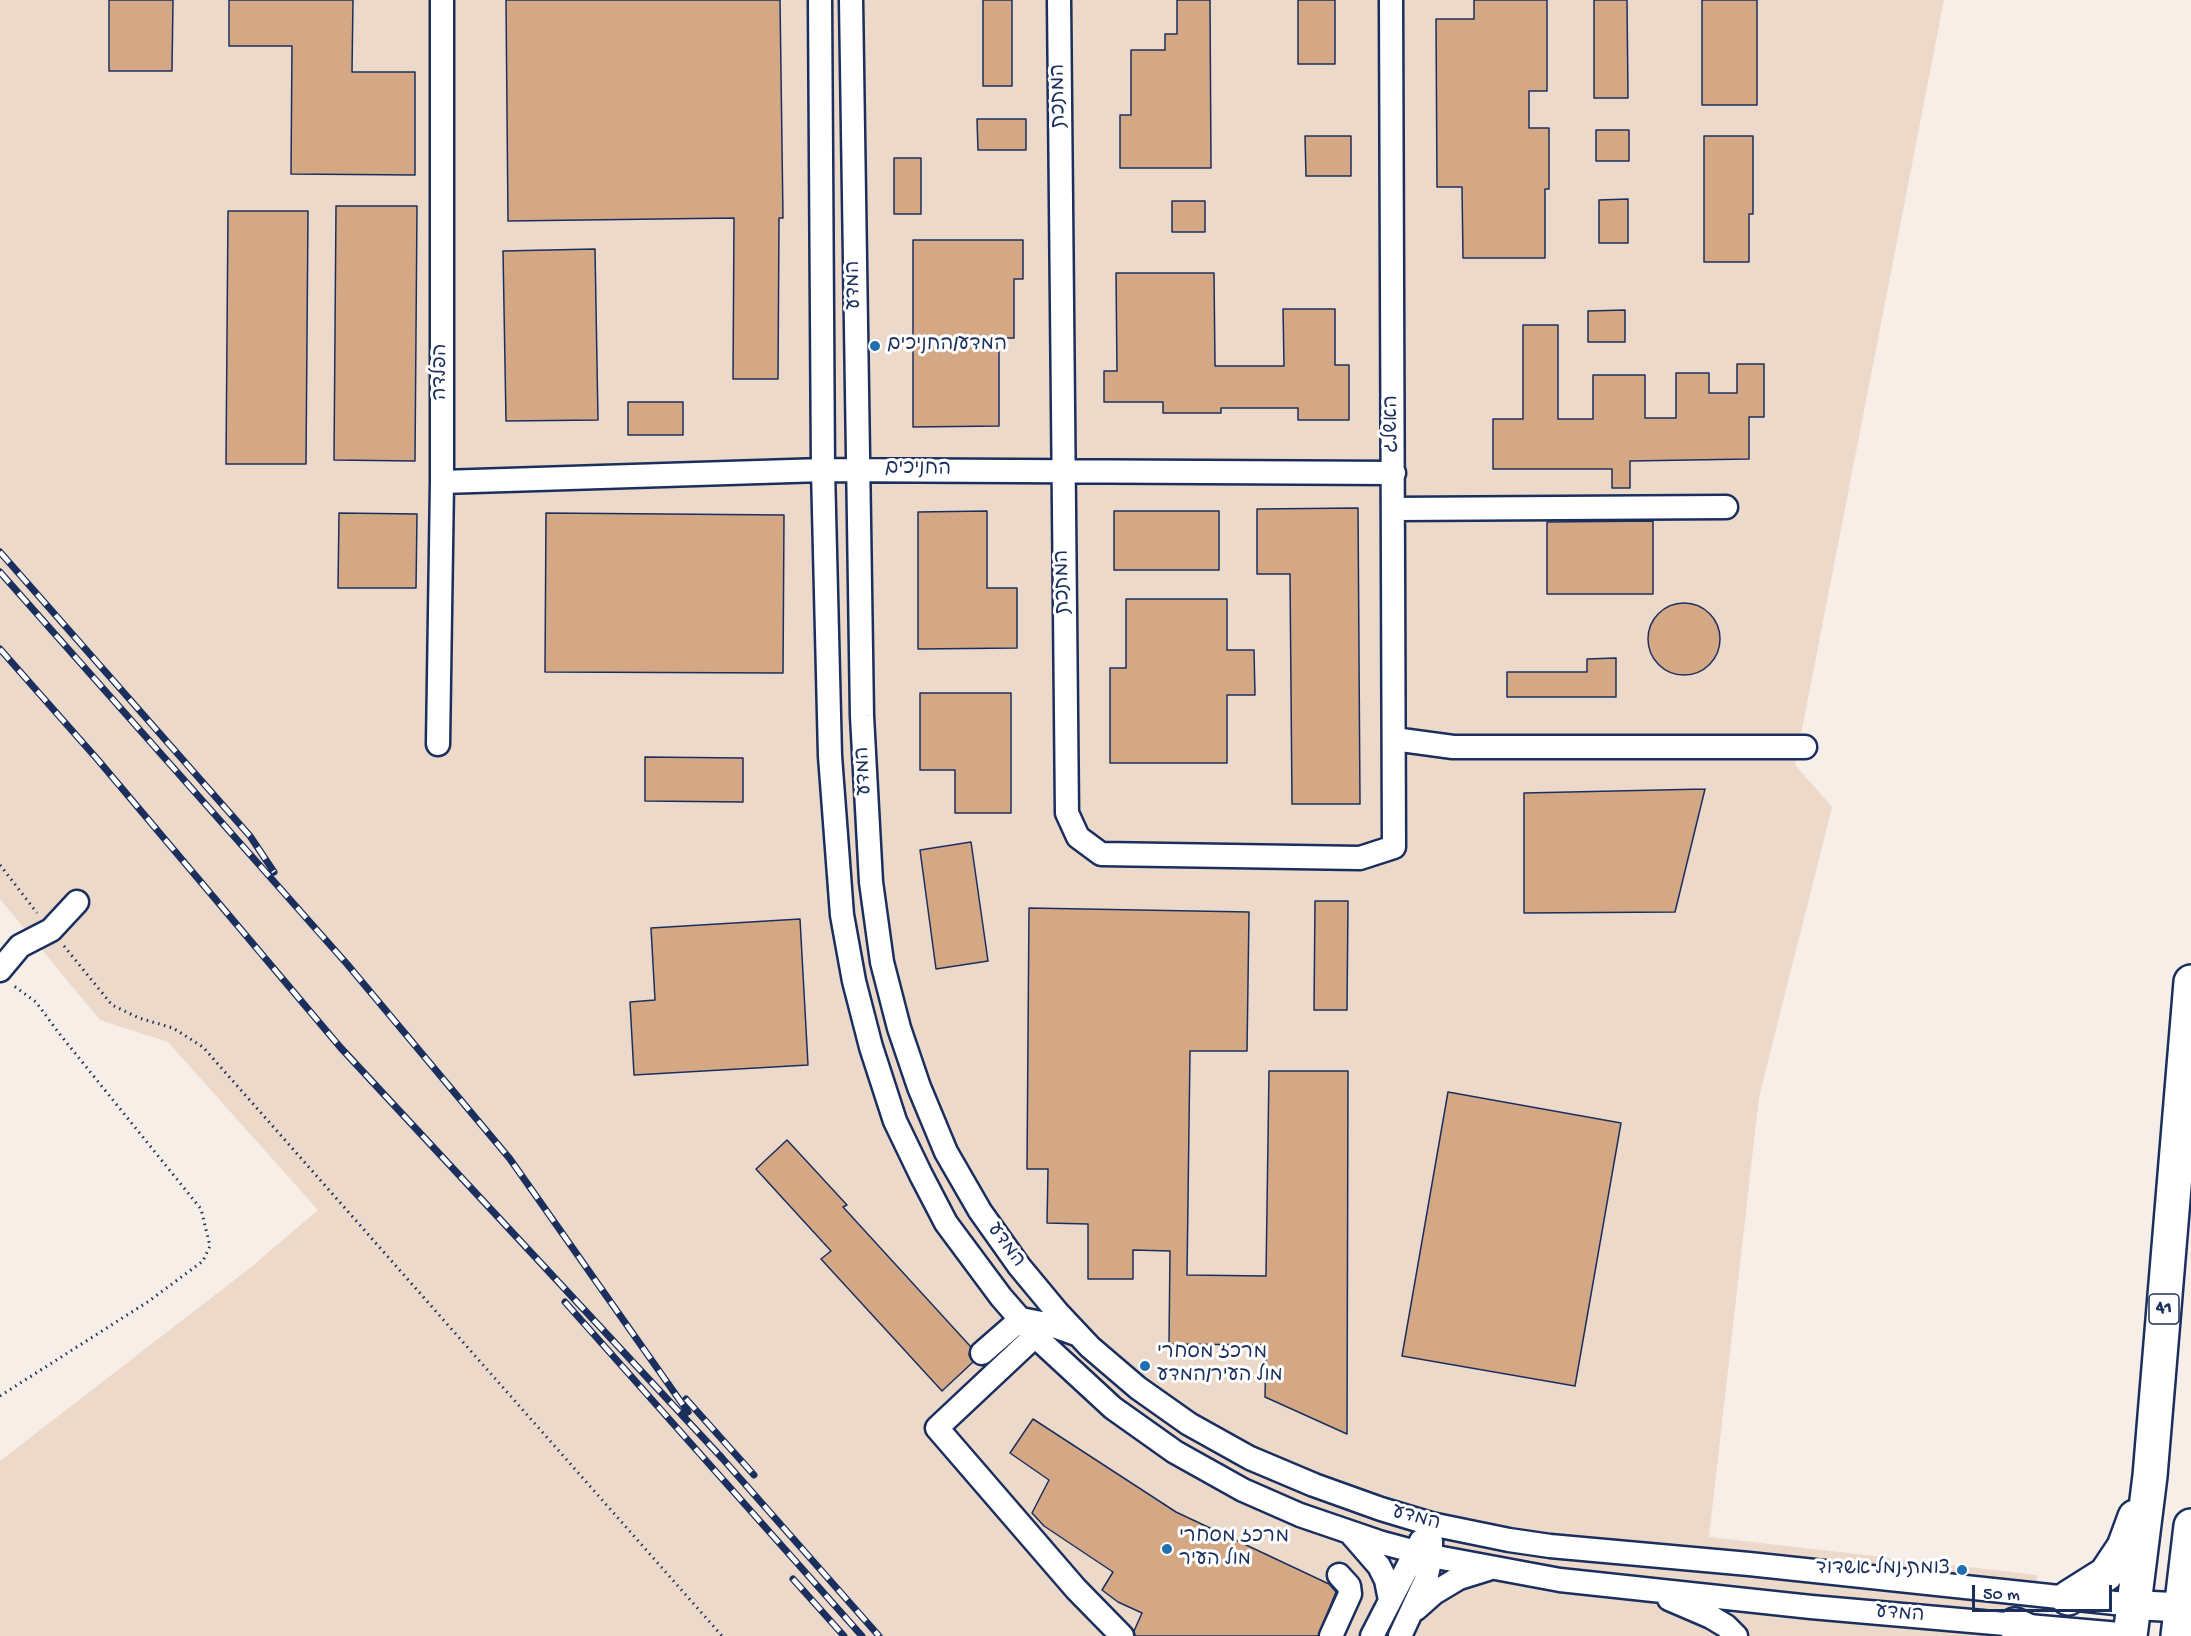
<!DOCTYPE html>
<html>
<head>
<meta charset="utf-8">
<style>
	body { margin:0 }
	#map { position:relative; width:2191px; height:1636px; overflow:hidden; background:#f6eee7; font-family:"Gochi Hand",sans-serif }
	canvas { display:block }
	.scale { position:absolute; left:1972px; top:1585px; width:140px; height:27px; box-sizing:border-box; border:3px solid #1b2f5e; border-top:0; padding-left:8px; font-size:18px; line-height:21px; white-space:nowrap; color:#1b2f5e; -webkit-text-stroke:4px #fff; paint-order:stroke }
</style>
</head>
<body>
<div id="map">
<canvas width="2191" height="1636"></canvas>
<div class="scale">50 m</div>
</div>
<script>
const g = document.querySelector('canvas').getContext('2d');
g.lineJoin = 'round';
function fill(path, color) {
  g.fillStyle = color;
  g.fill(path, 'evenodd');
}
function poly(rows) {
  const path = new Path2D();
  for (const r of rows) {
    if (r.length === 3) {
      path.moveTo(r[0] + r[2], r[1]);
      path.arc(r[0], r[1], r[2], 0, 2 * Math.PI);
      continue;
    }
    path.moveTo(r[0], r[1]);
    for (let i = 2; i < r.length; i += 2) path.lineTo(r[i], r[i + 1]);
  }
  return path;
}
function strokePath(path, color, width, dash) {
  g.strokeStyle = color;
  g.lineWidth = width;
  g.lineCap = dash ? 'butt' : 'round';
  g.setLineDash(dash || []);
  g.stroke(path);
}
function write(font, color, halo, rows, align = 'center') {
  g.font = font + ' "Gochi Hand","Playpen Sans Hebrew",sans-serif';
  g.lineWidth = 6;
  g.setLineDash([]);
  g.textBaseline = 'middle';
  g.strokeStyle = halo;
  g.fillStyle = color;
  for (const [text, x, y, turn = 0] of rows) {
    g.save();
    g.translate(x, y);
    g.rotate((+turn || 0) * Math.PI / 180);
    g.textAlign = isNaN(turn) ? turn : align;
    if (halo) g.strokeText(text, 0, 0);
    g.fillText(text, 0, 0);
    g.restore();
  }
}
const built = poly([
	[0,0,1944,0,1795,765,1832,807,1759,1097,1709,1537,2037,1575,2040,1636,0,1636,0,1461,250,1268,318,1210,168,1042,100,1020,0,899]
]);
const building = poly([
	[109,0,173,0,172,71,109,71,109,0],
	[229,0,353,0,352,72,415,72,415,175,291,174,292,46,229,46,229,0],
	[506,0,780,0,783,218,779,218,778,379,733,379,734,218,508,221,506,0],
	[983,0,1012,0,1012,86,983,86,983,0],
	[1177,0,1210,0,1211,168,1120,168,1120,115,1131,115,1131,50,1165,50,1165,34,1177,34,1177,0],
	[1298,0,1335,0,1335,64,1298,64,1298,0],
	[1474,0,1547,0,1547,91,1529,91,1529,128,1549,128,1549,189,1545,189,1545,258,1463,258,1462,187,1437,187,1436,19,1474,19,1474,0],
	[1594,0,1627,0,1628,98,1594,98,1594,0],
	[1702,0,1757,0,1757,105,1702,105,1702,0],
	[977,119,1026,119,1026,150,978,150,977,119],
	[1596,130,1629,130,1629,161,1596,161,1596,130],
	[1305,136,1351,136,1351,176,1306,176,1305,136],
	[1704,136,1753,136,1753,214,1749,214,1749,262,1704,262,1704,136],
	[894,158,921,158,921,214,894,214,894,158],
	[1628,199,1628,243,1599,243,1599,200,1628,199],
	[1172,201,1205,201,1205,232,1172,232,1172,201],
	[336,206,417,206,415,461,334,460,336,206],
	[228,211,308,211,306,464,226,464,228,211],
	[913,240,1023,240,1023,279,1014,279,1014,338,999,338,999,426,913,427,913,240],
	[595,249,598,420,506,421,503,251,595,249],
	[1116,273,1214,273,1215,366,1284,366,1283,309,1335,309,1335,365,1349,365,1349,420,1298,420,1298,408,1221,408,1221,413,1163,413,1163,402,1104,402,1104,371,1117,371,1116,273],
	[1625,310,1625,342,1588,342,1588,311,1625,310],
	[1523,325,1558,325,1558,419,1593,419,1593,375,1645,375,1645,418,1676,418,1676,373,1709,373,1709,393,1737,393,1737,364,1764,364,1764,417,1749,417,1749,459,1630,461,1630,488,1612,488,1612,469,1493,469,1493,419,1523,419,1523,325],
	[628,402,683,402,683,435,628,435,628,402],
	[1358,508,1360,804,1292,804,1290,574,1257,574,1257,509,1358,508],
	[987,511,987,588,1017,588,1017,648,918,649,918,512,987,511],
	[1114,511,1219,511,1219,570,1114,570,1114,511],
	[339,513,417,514,416,588,338,588,339,513],
	[546,513,784,515,783,673,545,672,546,513],
	[1653,521,1653,594,1547,594,1547,522,1653,521],
	[1126,599,1227,599,1227,650,1254,650,1255,695,1227,695,1227,763,1110,763,1110,668,1126,668,1126,599],
	[1684,639,36],
	[1616,658,1616,697,1507,697,1507,672,1587,672,1587,659,1616,658],
	[920,693,1011,693,1011,813,955,813,955,770,920,770,920,693],
	[645,757,743,758,743,802,645,801,645,757],
	[1705,789,1675,912,1524,913,1524,793,1705,789],
	[971,842,988,961,936,969,920,850,971,842],
	[1315,901,1348,901,1347,1010,1314,1010,1315,901],
	[1029,908,1249,912,1247,1051,1190,1051,1187,1275,1266,1276,1269,1071,1348,1071,1347,1434,1265,1397,1266,1345,1169,1344,1170,1251,1133,1250,1133,1279,1088,1279,1088,1224,1047,1223,1048,1169,1027,1169,1029,908],
	[800,919,808,1065,634,1075,630,1002,655,1000,651,928,800,919],
	[1448,1092,1621,1123,1575,1386,1402,1356,1448,1092],
	[787,1140,847,1205,843,1207,971,1347,969,1355,973,1362,942,1391,821,1259,831,1251,756,1169,787,1140],
	[1033,1419,1176,1512,1329,1584,1336,1592,1318,1636,1135,1636,1134,1631,1142,1613,1118,1602,1102,1590,1113,1572,1044,1526,1032,1513,1049,1480,1010,1453,1033,1419]
]);
const path = poly([
	[0,865,37,913],
	[64,946,112,1005,139,1018,173,1028,203,1047,722,1636],
	[0,1396,149,1301,203,1261,210,1246,201,1209,58,1032,36,1002,14,986]
]);
const minor = poly([
	[820,0,823,470,830,756,842,915,854,981,871,1047,895,1121,921,1175,946,1223,1001,1297,1035,1336,1113,1408,1175,1452,1243,1490,1300,1515,1379,1542,1431,1556,1560,1580,1811,1607,2131,1635],
	[851,0,862,716,871,882,882,962,899,1028,919,1087,946,1152,980,1211,1019,1266,1058,1313,1090,1347,1138,1388,1189,1424,1250,1458,1314,1485,1381,1509,1431,1524,1509,1540,1550,1546,1749,1564,2134,1605],
	[1059,0,1067,813,1078,837,1101,854,1360,858,1394,847,1391,0],
	[442,482,823,470,1394,473],
	[1394,509,1726,507],
	[1394,739,1453,747,1805,747],
	[438,744,442,482,442,0],
	[0,970,20,946,51,930,77,902],
	[1035,1336,937,1428,1076,1589,1122,1636],
	[982,1353,1021,1319,1051,1325,1076,1334],
	[1352,1535,1379,1566,1386,1580,1390,1600],
	[1669,1599,1711,1617,1726,1626,1736,1636],
	[1416,1609,1434,1593,1459,1578,1488,1569],
	[1331,1636,1350,1594,1349,1586,1339,1575],
	[1372,1636,1421,1541],
	[1400,1636,1426,1580,1431,1556,1431,1541]
]);
const major = poly([
	[2134,1605,2191,1608]
]);
const highway = poly([
	[2068,1598,2106,1574,2124,1547,2135,1517],
	[2015,1625,2038,1636],
	[2130,1636,2150,1476,2191,982],
	[2178,1636,2191,1526]
]);
const rail = poly([
	[0,552,250,836,274,872],
	[0,572,347,964,510,1159,688,1412],
	[0,649,98,760,340,1047,722,1458,879,1636],
	[565,1302,862,1636],
	[686,1399,754,1475],
	[793,1579,844,1636]
]);
const markers = [
	[875,346,6,"#1f6fb2"],
	[1145,1366,6,"#1f6fb2"],
	[1167,1549,6,"#1f6fb2"],
	[1962,1570,6,"#1f6fb2"]
];
const shields = [
	[2164,1309,30]
];
const shieldNames = [
	["41",2164,1309]
];
const streetNames = [
	["המתכת",1060,96,-91],
	["המדע",855,285,-91],
	["הפלדה",442,372,-90],
	["האשלג",1393,424,-90],
	["החניכים",918,470,1],
	["המתכת",1064,582,-91],
	["המדע",865,771,-93],
	["המדע",1005,1246,54],
	["המדע",1416,1519,15],
	["המדע",1900,1615,5]
];
const poiNames = [
	["המדע/החניכים",887,346],
	["מרכז מסחרי",1157,1354],
	["מול העיר/המדע",1157,1377],
	["מרכז מסחרי",1179,1538],
	["מול העיר",1179,1561],
	["צומת נמל אשדוד",1950,1570,"right"]
];
fill(built, '#ecd9ca');
fill(building, '#d4a885');
strokePath(building, '#1b2f5e', 1.5);
strokePath(minor, '#1b2f5e', 27);
strokePath(major, '#1b2f5e', 33);
strokePath(highway, '#1b2f5e', 38);
strokePath(path, '#1b2f5e', 3, [1.5, 4.5]);
strokePath(minor, '#fff', 22);
strokePath(major, '#fff', 28);
strokePath(highway, '#fff', 33);
strokePath(rail, '#1b2f5e', 7);
strokePath(rail, '#fff', 4.5, [14]);
for (const [x, y, r, color] of markers) {
  const dot = new Path2D();
  dot.arc(x, y, r, 0, 2 * Math.PI);
  g.fillStyle = color;
  g.fill(dot);
  strokePath(dot, '#fff', 2);
}
for (const [x, y, w] of shields) {
  const box = new Path2D();
  box.roundRect(x - w / 2, y - 15, w, 30, 4.5);
  g.fillStyle = '#fff';
  g.fill(box);
  strokePath(box, '#1b2f5e', 1.5);
}
write('bold 18px', '#1b2f5e', null, shieldNames);
write('20px', '#1b2f5e', '#fff', streetNames);
write('20px', '#1b2f5e', '#fff', poiNames, 'left');
</script>
</body>
</html>
